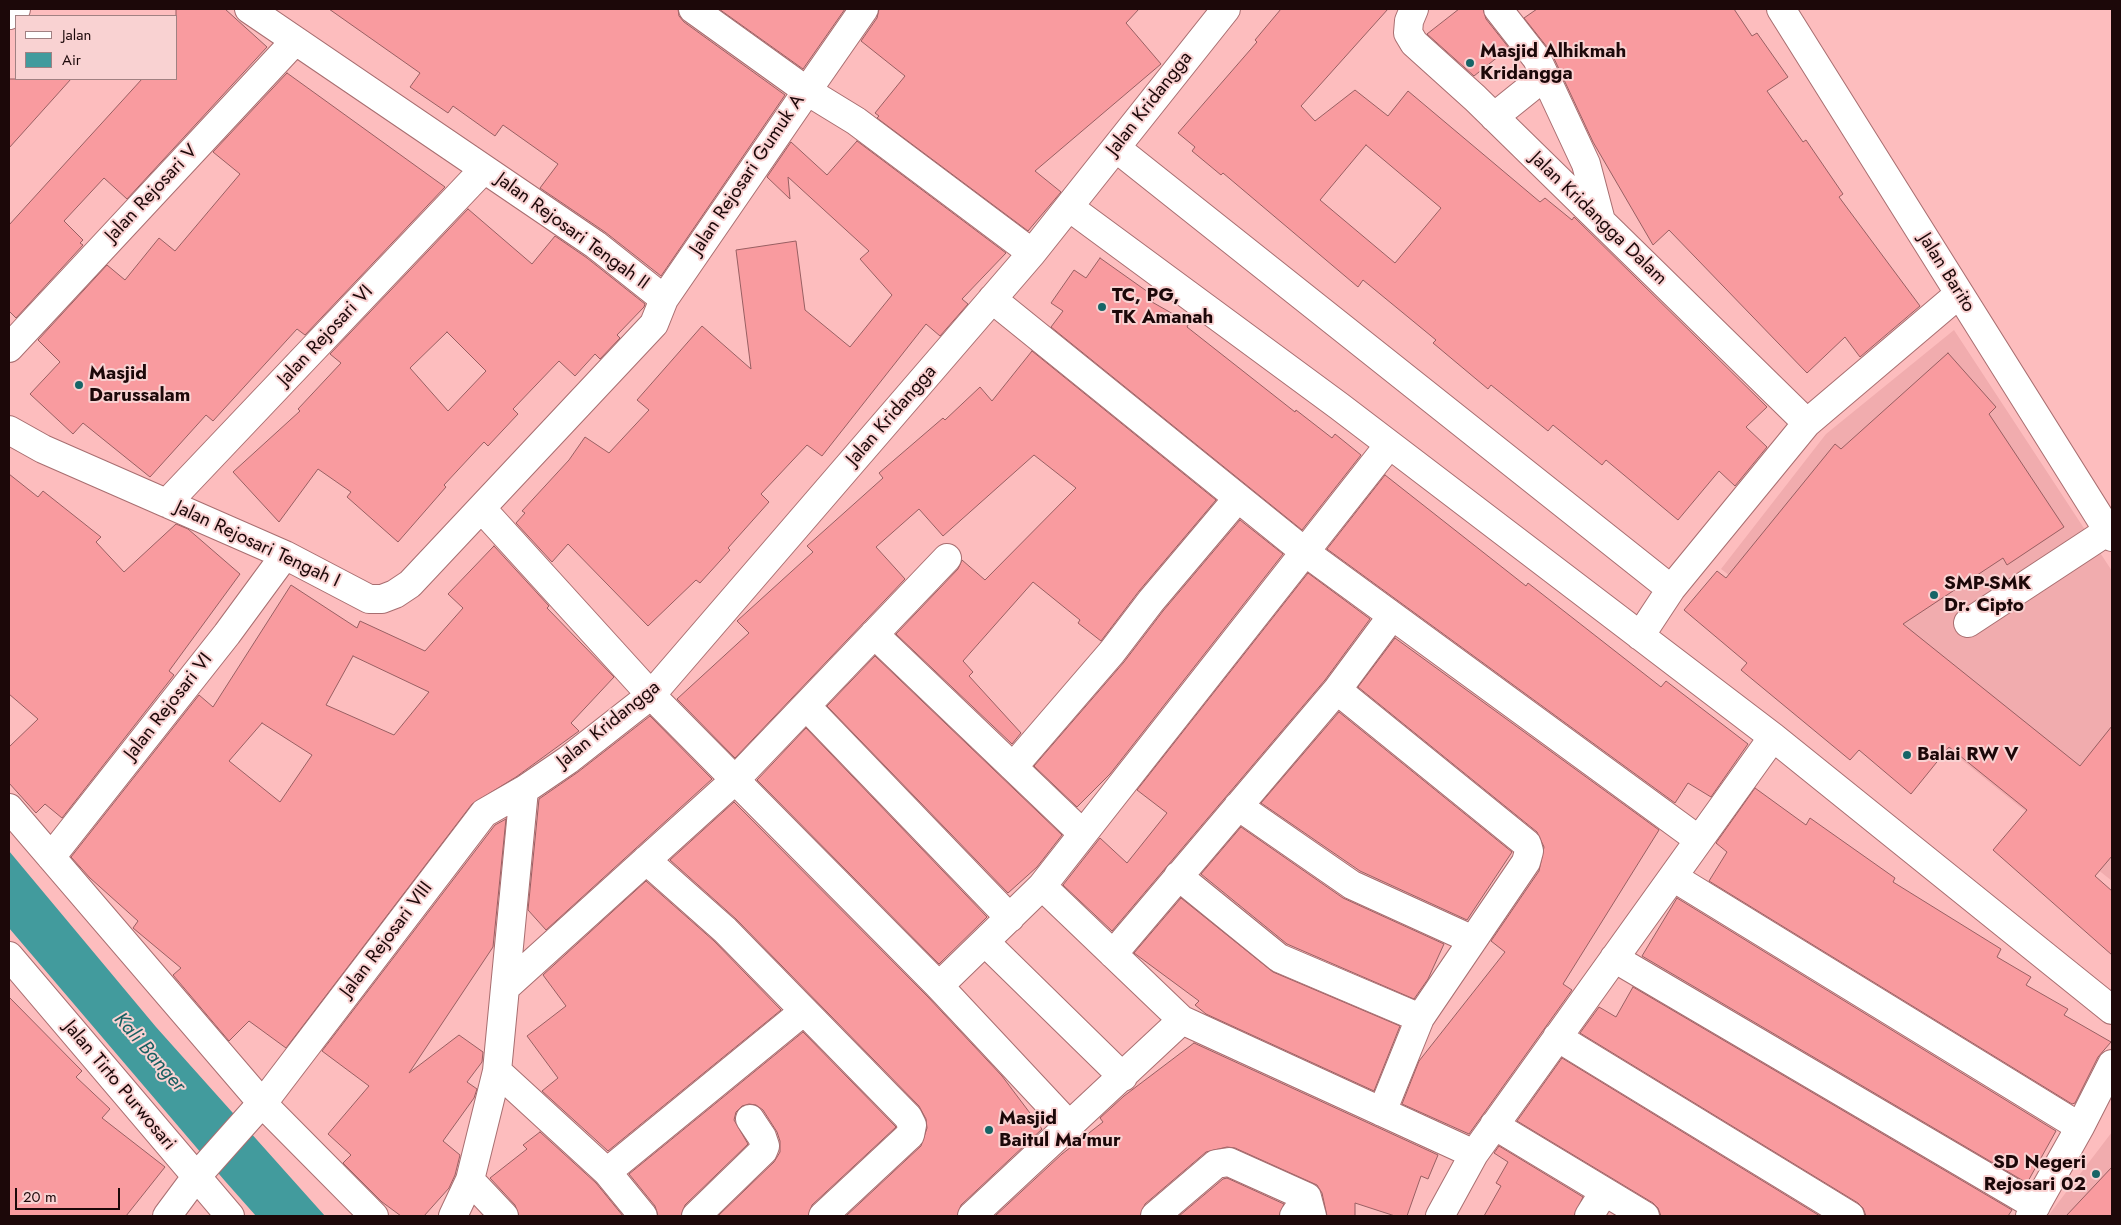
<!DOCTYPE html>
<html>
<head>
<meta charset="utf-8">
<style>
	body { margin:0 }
	#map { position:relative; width:2121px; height:1225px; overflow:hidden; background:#fdbdbe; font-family:Jost,sans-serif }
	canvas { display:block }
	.frame { position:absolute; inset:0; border:10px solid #1c0809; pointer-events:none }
	.legend { position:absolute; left:15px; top:15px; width:162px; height:65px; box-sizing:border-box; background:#f9d2d2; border:1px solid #a18182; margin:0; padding:6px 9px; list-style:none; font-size:15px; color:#1c0809 }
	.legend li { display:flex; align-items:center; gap:10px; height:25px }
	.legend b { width:25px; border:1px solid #a18182 }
	.scale { position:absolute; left:15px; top:1188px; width:105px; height:22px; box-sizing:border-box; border:2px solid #1c0809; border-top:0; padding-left:6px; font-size:15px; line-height:18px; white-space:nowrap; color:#1c0809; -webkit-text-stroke:4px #f9d2d2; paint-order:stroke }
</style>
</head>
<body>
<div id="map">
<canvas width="2121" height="1225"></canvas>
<div class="frame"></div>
<ul class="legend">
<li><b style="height:6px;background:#fff"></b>Jalan</li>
<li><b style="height:14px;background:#429b9d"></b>Air</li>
</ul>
<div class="scale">20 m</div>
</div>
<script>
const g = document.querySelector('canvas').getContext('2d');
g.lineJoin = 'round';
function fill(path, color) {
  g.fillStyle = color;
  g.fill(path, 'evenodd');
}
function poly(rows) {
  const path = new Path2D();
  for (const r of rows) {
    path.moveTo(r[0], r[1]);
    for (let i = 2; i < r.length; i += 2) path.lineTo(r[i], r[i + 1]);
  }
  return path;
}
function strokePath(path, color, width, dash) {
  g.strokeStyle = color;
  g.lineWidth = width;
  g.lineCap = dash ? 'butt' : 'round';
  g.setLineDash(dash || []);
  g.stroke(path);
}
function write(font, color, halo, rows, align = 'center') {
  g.font = font + ' Jost,sans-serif';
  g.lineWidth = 4;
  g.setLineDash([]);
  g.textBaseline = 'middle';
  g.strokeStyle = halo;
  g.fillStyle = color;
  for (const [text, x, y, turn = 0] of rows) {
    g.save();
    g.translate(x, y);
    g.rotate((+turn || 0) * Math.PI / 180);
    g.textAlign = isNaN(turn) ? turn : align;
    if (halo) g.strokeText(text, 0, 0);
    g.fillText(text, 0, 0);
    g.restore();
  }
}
const built = poly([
	[1954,330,2112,571,2112,881,1787,619,1721,569,1826,434],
	[2112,1132,2112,1216,2048,1216]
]);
const water = poly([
	[9,851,156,1027,325,1216,256,1216,225,1181,9,928]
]);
const building = poly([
	[176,9,225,9,267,47,127,199,104,178,64,221,83,240,80,243,83,245,16,318,9,311,9,225,142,79,176,79,176,9],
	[329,9,678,9,679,16,684,22,785,95,661,276,605,232,540,188,558,164,503,125,495,136,453,106,448,113,410,87,420,73,329,9],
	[719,9,845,9,803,69,719,9],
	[879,9,1139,9,1126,23,1161,64,1035,171,1061,192,1028,231,877,118,879,116,875,113,905,76,861,41,877,18,879,9],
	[1281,9,1388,9,1301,106,1315,121,1355,90,1388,116,1408,91,1540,202,1545,198,1572,220,1574,217,1767,407,1746,427,1767,447,1735,486,1719,471,1678,520,1606,460,1602,465,1553,425,1548,431,1491,385,1488,389,1433,343,1436,340,1363,280,1358,287,1223,173,1221,175,1192,151,1195,147,1178,133,1257,42,1255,40,1281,9],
	[1366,145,1441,208,1395,263,1320,200,1366,145],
	[1459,9,1483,9,1486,19,1509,48,1474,76,1427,34,1459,9],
	[1537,9,1734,9,1752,36,1757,33,1788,77,1767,91,1803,142,1806,140,1843,194,1839,197,1920,306,1860,357,1845,337,1807,373,1669,230,1653,245,1593,142,1551,52,1524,18,1537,9],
	[287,73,445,187,305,335,297,329,213,421,206,415,150,477,83,423,73,434,30,394,60,362,38,340,107,265,125,280,159,238,175,251,240,174,213,152,287,73],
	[9,79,71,79,9,148,9,79],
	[857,141,1006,253,962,299,968,304,940,336,926,324,822,456,807,445,761,494,769,502,728,548,730,550,700,583,696,580,648,626,568,544,552,562,516,523,525,513,522,511,569,460,585,437,609,453,649,410,637,400,702,326,751,369,736,250,796,241,805,310,850,347,892,295,860,259,869,251,788,177,790,199,767,177,791,142,827,175,857,141],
	[468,209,532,264,555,236,587,258,645,304,644,307,617,335,620,338,600,359,595,354,575,376,559,361,513,409,518,414,488,446,484,442,444,485,446,487,398,542,347,497,351,492,318,469,279,522,233,472,300,411,298,409,341,363,330,354,468,209],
	[447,332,486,371,448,411,410,368,447,332],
	[1100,258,1155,297,1152,302,1189,323,1187,327,1295,412,1296,410,1332,438,1335,434,1361,455,1302,530,1051,327,1063,311,1051,303,1074,270,1086,278,1100,258],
	[1032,351,1216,500,1139,591,1101,641,1078,623,1080,620,1033,582,963,661,973,672,969,676,1021,733,1012,744,896,634,958,569,962,560,985,580,1076,488,1034,455,943,536,919,509,876,547,905,579,735,758,677,699,749,633,737,621,813,552,807,546,883,478,879,473,943,418,945,420,980,387,992,401,1032,351],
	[1948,353,1996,407,1989,414,2064,527,2007,565,2003,558,1903,624,2080,766,2112,726,2112,856,2095,876,2112,891,2112,955,1993,850,2027,810,1949,747,1911,794,1859,750,1850,760,1741,670,1747,663,1684,610,1717,571,1726,578,1835,444,1841,449,1948,353],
	[9,474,38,497,43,491,101,537,96,542,124,572,176,524,188,529,240,574,169,671,174,675,62,818,45,804,36,813,9,783,9,747,38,719,9,694,9,474],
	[1385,475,1526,586,1528,583,1661,687,1666,681,1748,744,1711,797,1688,783,1675,803,1327,549,1385,475],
	[1240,520,1283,554,1110,774,1077,807,1034,766,1124,662,1163,611,1240,520],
	[494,546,549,606,547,608,614,677,571,723,579,731,516,777,472,804,286,1048,249,1021,229,1041,173,975,181,968,133,928,138,921,90,878,71,857,199,695,213,707,291,585,357,628,360,621,425,651,463,608,448,594,494,546],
	[353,656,429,692,394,735,326,705,353,656],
	[262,723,312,755,280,802,229,761,262,723],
	[1308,573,1370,619,1325,680,1112,931,1063,885,1100,838,1127,863,1167,813,1137,790,1308,573],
	[1395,638,1659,830,1563,984,1572,990,1469,1134,1402,1104,1419,1061,1505,952,1491,941,1539,871,1544,847,1537,832,1358,687,1395,638],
	[875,656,1062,835,1037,867,1008,893,827,706,875,656],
	[1339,712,1512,852,1467,920,1360,871,1261,803,1339,712],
	[650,716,712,779,546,930,528,910,539,799,578,772,650,716],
	[806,728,987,917,939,964,757,780,806,728],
	[1755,788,1806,825,1810,818,1895,878,1893,882,2001,949,1997,957,2031,977,2026,985,2068,1009,2064,1015,2111,1042,2098,1057,2075,1103,2072,1104,1709,881,1727,852,1716,843,1755,788],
	[734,802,928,997,1002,1076,1042,1129,961,1205,957,1216,846,1216,921,1146,927,1128,926,1119,919,1106,736,919,670,860,734,802],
	[506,819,493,947,409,1073,459,1035,483,1052,482,1062,467,1082,477,1089,474,1098,443,1141,460,1155,455,1175,449,1188,424,1216,401,1216,382,1202,343,1163,351,1155,328,1134,369,1086,322,1051,495,825,506,819],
	[1241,827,1343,898,1444,944,1428,979,1414,999,1287,944,1201,874,1241,827],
	[646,881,714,941,781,1010,608,1151,542,1091,558,1078,527,1036,566,1006,543,975,646,881],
	[1181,898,1273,972,1400,1026,1374,1091,1206,1014,1195,1005,1199,1001,1134,953,1181,898],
	[1677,898,2056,1131,2027,1183,1642,956,1677,898],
	[1633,987,2012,1210,2008,1216,1866,1216,1863,1208,1858,1203,1580,1033,1599,1007,1616,1017,1633,987],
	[9,997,82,1071,76,1077,110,1109,102,1118,165,1167,126,1216,9,1216,9,997],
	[803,1032,896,1127,812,1205,808,1216,718,1216,774,1162,780,1152,780,1141,777,1132,763,1110,756,1105,749,1104,742,1106,736,1112,734,1120,748,1144,685,1205,681,1216,658,1216,655,1206,629,1174,803,1032],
	[1194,1043,1438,1155,1428,1179,1421,1176,1407,1216,1395,1216,1355,1203,1355,1216,1327,1216,1322,1193,1317,1185,1235,1148,1227,1147,1206,1152,1145,1204,1140,1216,995,1216,1062,1154,1103,1122,1100,1118,1124,1096,1194,1043],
	[1562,1058,1820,1216,1661,1216,1658,1208,1653,1203,1517,1121,1562,1058],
	[540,1132,596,1183,623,1216,519,1216,515,1205,490,1178,527,1149,523,1145,540,1132],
	[1499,1146,1583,1197,1574,1216,1484,1216,1501,1186,1496,1183,1508,1162,1494,1153,1499,1146],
	[2112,1167,2112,1216,2066,1216,2112,1167],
	[1227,1178,1284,1204,1279,1216,1179,1216,1223,1179,1227,1178]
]);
const minor = poly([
	[864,9,807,91,856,121,1032,253],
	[1414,9,1409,21,1408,33,1414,43,1475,98,1807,423],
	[1498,9,1537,59,1586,164,1601,221],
	[1781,9,2112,537],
	[9,15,16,9],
	[1494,117,1545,76],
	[1116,148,1671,589],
	[1069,207,1339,406,1773,737,2112,1010],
	[664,299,807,91,693,9],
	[992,299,1305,552,1699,840],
	[9,348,295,41],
	[9,430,43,449,285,555,369,599,382,599,395,594,410,584,654,324,664,299,596,245,249,9],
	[167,503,484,169],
	[482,509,651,695,939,986,1070,1126],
	[1968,623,2108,531],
	[874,634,1083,834],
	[1640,636,1671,589,1807,423,1959,294],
	[1337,690,1527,844,1529,851,1526,862,1420,1018,1382,1112],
	[806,706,1010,918],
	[1013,767,1112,652,1151,601,1238,498],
	[1238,806,1352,885,1473,940],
	[9,808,262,1103,374,1216],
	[51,857,227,634,285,555],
	[646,860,725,930,908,1117,912,1125,910,1135,823,1216],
	[1178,876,1279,958,1420,1018],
	[1673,877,2080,1127],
	[1042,886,1389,445],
	[985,942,1123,1077],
	[1113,954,1337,690,1392,616],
	[9,956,230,1216],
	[1614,958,2036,1206],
	[507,986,735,780,947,558],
	[939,986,1042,886,1182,1020,1474,1154],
	[1557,1037,1850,1216],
	[497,1071,607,1172,643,1216],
	[1494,1125,1645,1216],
	[607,1172,804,1011],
	[470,1180,504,1216],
	[167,1216,196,1177,269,1095,484,813,524,790,568,760,651,695,1032,253,1226,9],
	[453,1216,470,1180,497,1071,524,790],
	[696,1216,763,1151,765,1146,762,1137,750,1119],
	[972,1216,1182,1020],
	[1155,1216,1216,1164,1229,1162,1307,1197],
	[1294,1216,1307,1197,1312,1216],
	[1440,1216,1474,1154,1773,737],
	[1589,1216,1604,1192],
	[2030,1216,2080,1127,2112,1064]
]);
const markers = [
	[1470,63,5,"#176567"],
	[1102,307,5,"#176567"],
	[79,385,5,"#176567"],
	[1934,595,5,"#176567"],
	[1907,755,5,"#176567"],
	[989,1130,5,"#176567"],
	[2096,1174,5,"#176567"]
];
const poiNames = [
	["Masjid Alhikmah",1480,52],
	["Kridangga",1480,74],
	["TC, PG,",1112,296],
	["TK Amanah",1112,318],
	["Masjid",89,374],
	["Darussalam",89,396],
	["SMP-SMK",1944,584],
	["Dr. Cipto",1944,606],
	["Balai RW V",1917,755],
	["Masjid",999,1119],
	["Baitul Ma'mur",999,1141],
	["SD Negeri",2086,1163,"right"],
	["Rejosari 02",2086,1185,"right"]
];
const streetNames = [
	["Jalan Kridangga",1150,104,-52],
	["Jalan Rejosari Gumuk A",748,175,-56],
	["Jalan Rejosari V",152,194,-47],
	["Jalan Kridangga Dalam",1598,219,44],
	["Jalan Rejosari Tengah II",572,232,36],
	["Jalan Barito",1946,273,58],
	["Jalan Rejosari VI",326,336,-47],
	["Jalan Kridangga",892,416,-49],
	["Jalan Rejosari Tengah I",257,545,25],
	["Jalan Rejosari VI",169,707,-52],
	["Jalan Kridangga",609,725,-39],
	["Jalan Rejosari VIII",387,940,-53],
	["Jalan Tirto Purwosari",119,1086,50]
];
const waterNames = [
	["Kali Banger",149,1053,49]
];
fill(built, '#f1acae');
fill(water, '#429b9d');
fill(building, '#f99b9f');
strokePath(building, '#985f62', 1);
strokePath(minor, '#a86e70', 30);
strokePath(minor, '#fff', 28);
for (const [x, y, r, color] of markers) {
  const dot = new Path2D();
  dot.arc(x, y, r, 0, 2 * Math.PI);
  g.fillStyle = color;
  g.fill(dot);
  strokePath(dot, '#f9d2d2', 2);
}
write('bold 19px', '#1c0809', '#f9d2d2', poiNames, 'left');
write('19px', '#1c0809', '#f9d2d2', streetNames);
write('italic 20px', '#186062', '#f9d2d2', waterNames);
</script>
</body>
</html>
